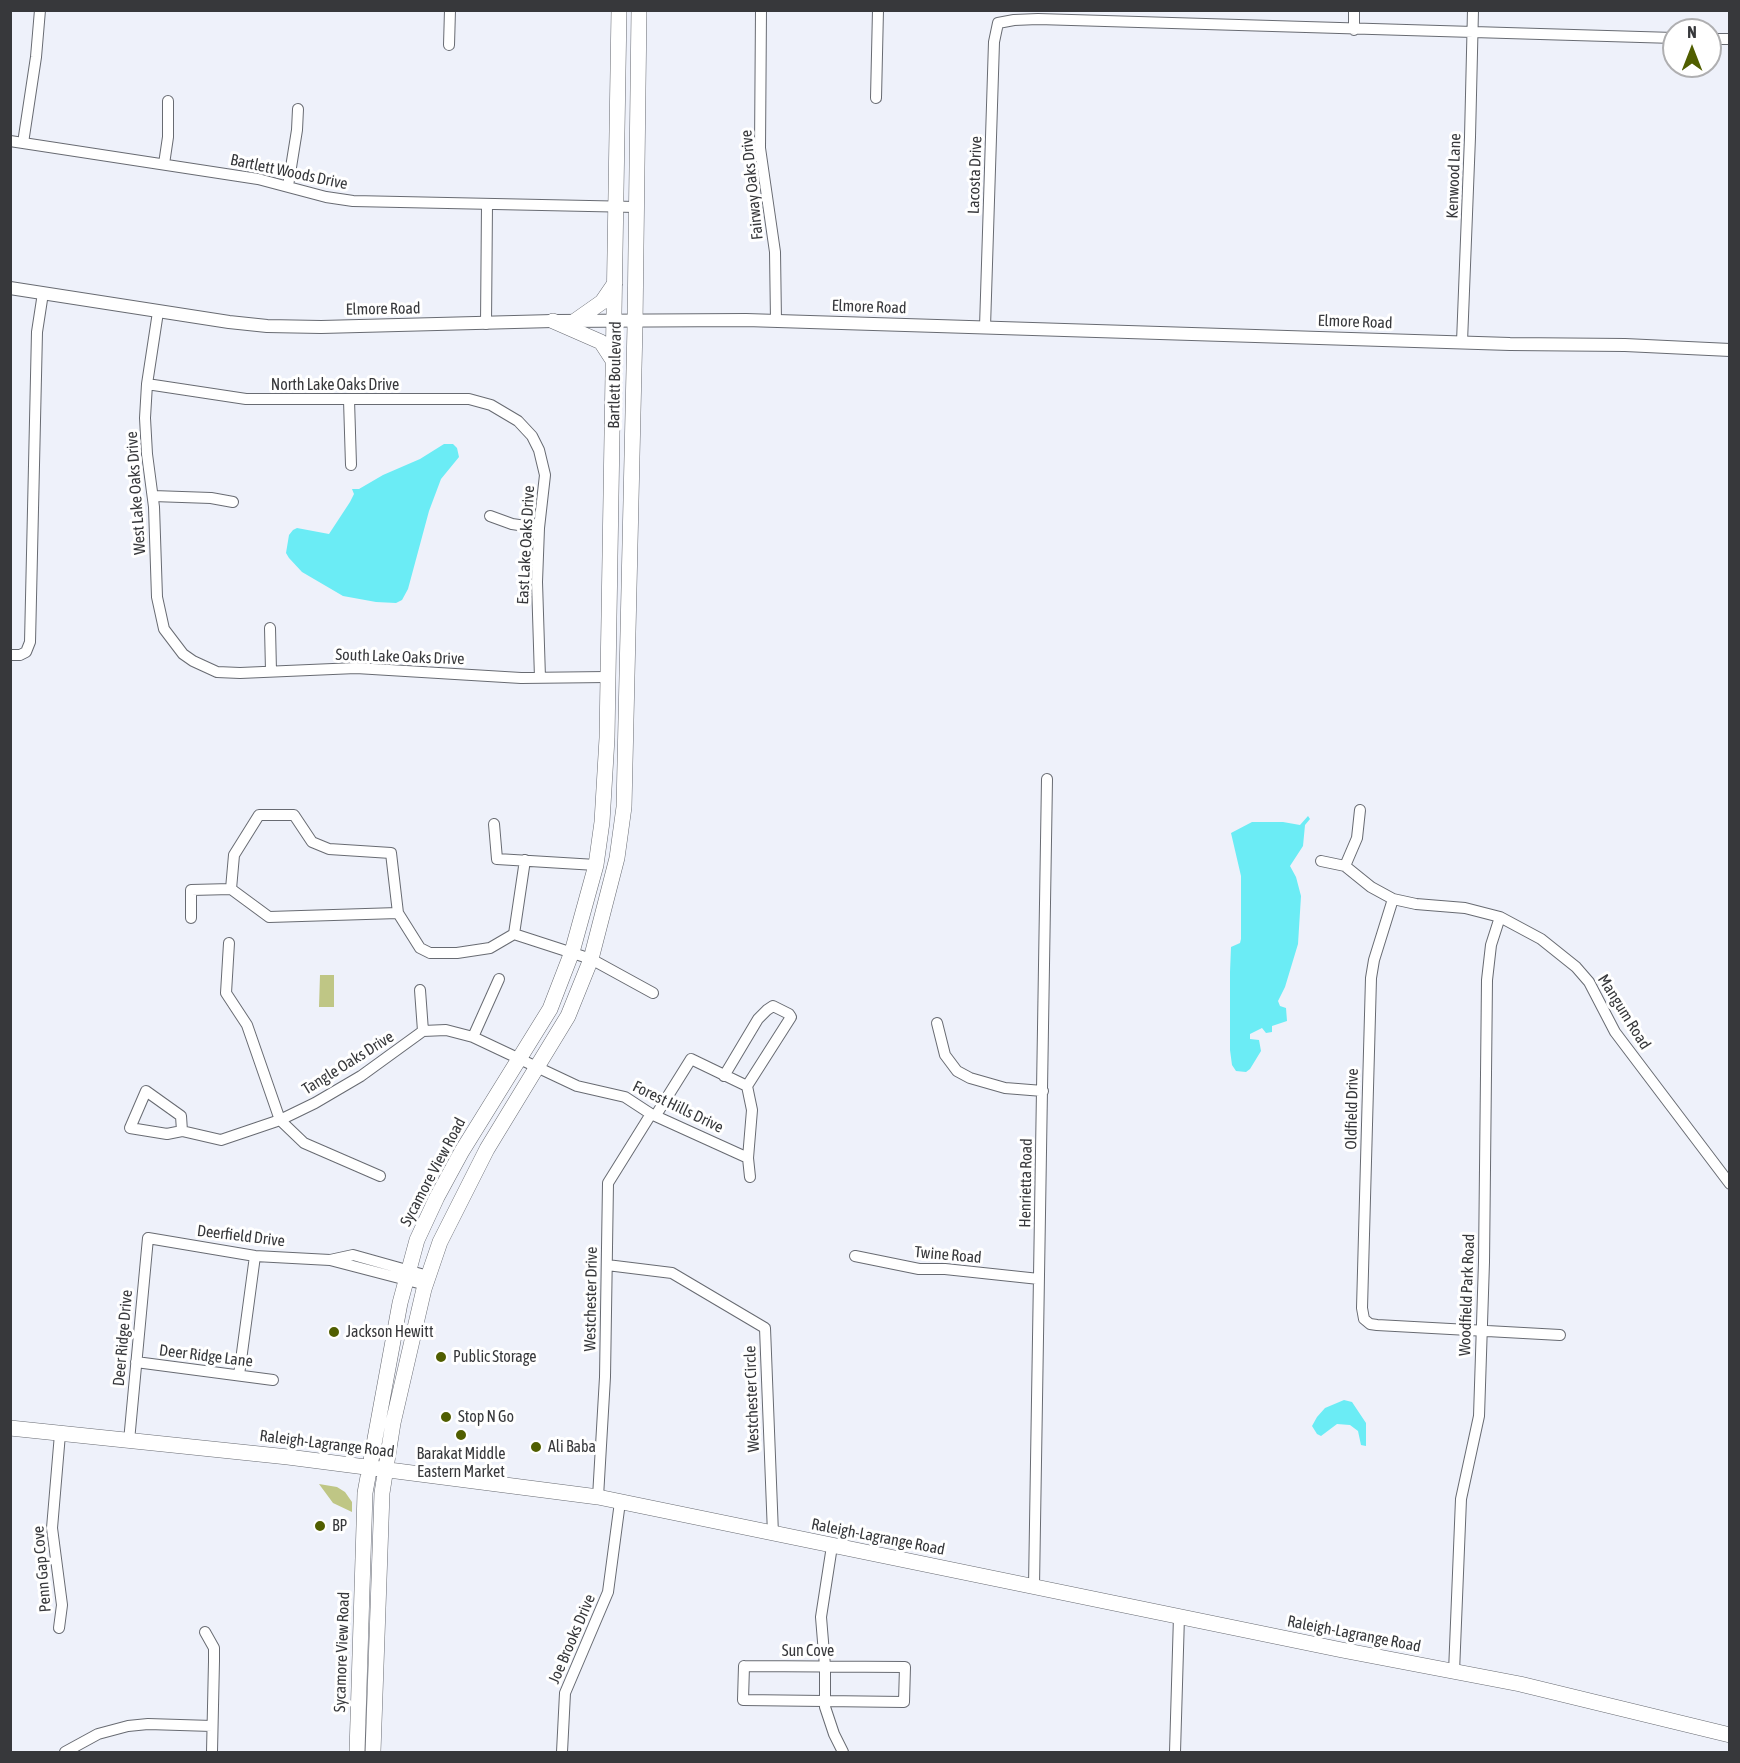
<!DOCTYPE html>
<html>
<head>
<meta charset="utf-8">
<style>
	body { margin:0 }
	#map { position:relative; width:1740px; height:1763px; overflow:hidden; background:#eef1fa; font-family:"Asap Condensed",sans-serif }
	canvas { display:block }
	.frame { position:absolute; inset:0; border:12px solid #37383b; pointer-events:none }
	.north { position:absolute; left:1662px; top:18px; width:60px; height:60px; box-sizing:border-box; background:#fff; border:2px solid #afafb1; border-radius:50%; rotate:0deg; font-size:16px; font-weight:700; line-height:24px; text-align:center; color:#37383b }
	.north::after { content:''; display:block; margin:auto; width:21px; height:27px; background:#505e00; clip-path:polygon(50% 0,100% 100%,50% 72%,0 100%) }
</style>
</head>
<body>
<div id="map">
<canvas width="1740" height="1763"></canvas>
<div class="frame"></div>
<div class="north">N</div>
</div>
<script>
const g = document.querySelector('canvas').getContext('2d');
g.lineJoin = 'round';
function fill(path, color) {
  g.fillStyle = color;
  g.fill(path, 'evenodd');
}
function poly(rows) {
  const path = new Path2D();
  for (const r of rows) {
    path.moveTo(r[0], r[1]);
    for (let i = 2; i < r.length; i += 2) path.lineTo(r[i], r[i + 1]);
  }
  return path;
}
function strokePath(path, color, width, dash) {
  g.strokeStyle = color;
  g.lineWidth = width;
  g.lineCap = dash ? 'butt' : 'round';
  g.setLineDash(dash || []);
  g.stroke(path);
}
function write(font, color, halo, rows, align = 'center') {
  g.font = font + ' "Asap Condensed",sans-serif';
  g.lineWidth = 6;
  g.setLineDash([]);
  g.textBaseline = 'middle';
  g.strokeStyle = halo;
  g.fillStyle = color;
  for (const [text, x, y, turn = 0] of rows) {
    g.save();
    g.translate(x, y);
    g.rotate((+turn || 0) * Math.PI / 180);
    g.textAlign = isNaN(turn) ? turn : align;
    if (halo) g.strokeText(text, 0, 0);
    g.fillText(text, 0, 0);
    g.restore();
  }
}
const green = poly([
	[320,975,334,975,334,1007,319,1007],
	[319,1484,337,1487,345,1492,352,1502,352,1512,333,1503]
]);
const water = poly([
	[444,444,453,444,457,448,459,457,441,479,429,511,408,589,402,600,396,603,376,602,343,596,302,572,289,558,286,553,289,535,293,530,297,528,329,534,350,502,354,494,352,489,359,489,383,475,420,459],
	[1308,816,1310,819,1305,825,1303,846,1290,866,1296,877,1301,896,1298,944,1285,987,1278,1001,1280,1006,1286,1008,1287,1021,1272,1026,1272,1032,1266,1033,1262,1028,1250,1034,1250,1039,1259,1040,1261,1051,1250,1069,1246,1072,1236,1071,1232,1065,1230,1050,1230,972,1231,947,1240,943,1241,939,1241,876,1231,833,1252,822,1283,822,1300,825],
	[1344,1400,1352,1402,1366,1423,1366,1446,1361,1445,1358,1431,1350,1425,1337,1424,1321,1436,1317,1434,1312,1426,1317,1417,1325,1408]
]);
const minor = poly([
	[761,10,760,148,775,252,776,321],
	[1354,30,1354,10],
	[1710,39,1730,39],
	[449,45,450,10],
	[876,98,878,10],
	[10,141,258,179,326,197,353,201,636,207],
	[23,143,36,57,40,10],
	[164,164,168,137,168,101],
	[288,186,297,130,298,109],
	[158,312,147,384,145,418,147,454,154,507,157,597,164,629,183,654,193,661,217,672,240,673,356,668,521,678,607,677],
	[486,324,487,204],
	[985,327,994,42,998,23,1014,20,1038,19,1674,38],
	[1462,342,1470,137,1473,10],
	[147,384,246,399,469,399,491,405,518,421,532,436,539,450,545,475,539,528,537,582,540,678],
	[349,400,351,465],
	[153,496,211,498,233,502],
	[490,516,512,524,539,528],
	[270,628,271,671],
	[10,655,20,655,26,652,30,642,37,332,43,293],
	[494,824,497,859,596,865],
	[1321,861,1345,866,1371,887,1393,899,1416,904,1465,908,1500,917,1541,939,1576,967,1589,982,1615,1032,1730,1184],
	[1345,866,1357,838,1360,810],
	[231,889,234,855,259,815,294,815,312,842,329,849,391,853,398,913,420,948,430,953,457,953,490,948,514,934,591,959,653,993],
	[231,889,269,917,398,913],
	[1393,899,1374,960,1371,978,1362,1308,1364,1319,1370,1324,1377,1325,1560,1335],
	[191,918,191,890,231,889],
	[514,934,525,860],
	[229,943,226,993,247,1025,280,1120,304,1143,380,1176],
	[420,990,423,1031],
	[937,1023,945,1055,957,1071,970,1078,1005,1088,1043,1091],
	[473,1037,499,979],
	[724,1076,758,1019,767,1010,773,1006,789,1014,791,1017,747,1086,752,1110,748,1158,750,1177],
	[656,1115,691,1059,747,1086],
	[182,1131,167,1134,130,1128,146,1091,181,1116,182,1131,221,1140,280,1120,315,1103,361,1076,423,1031,446,1030,473,1037,577,1086,625,1097,651,1114,748,1158],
	[855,1256,919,1269,945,1269,1039,1279],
	[330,1260,353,1255,428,1276],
	[607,1265,672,1273,765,1328,773,1534],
	[136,1362,273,1380],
	[239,1375,255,1256],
	[129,1441,148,1238,255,1256,330,1260,426,1285],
	[598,1497,605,1377,608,1183,651,1114],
	[832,1546,821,1617,825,1666,825,1707,834,1734,843,1752],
	[1034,1586,1047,779],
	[59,1628,62,1605,52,1528,60,1434],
	[205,1632,214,1648,214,1661,212,1752],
	[744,1666,905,1667,904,1702,743,1700,744,1666],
	[1454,1672,1461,1499,1479,1416,1484,1262,1487,980,1491,945,1500,917],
	[65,1752,98,1734,128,1726,148,1724,212,1726],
	[562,1752,565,1693,608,1592,620,1502],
	[1175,1752,1179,1616]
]);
const tertiary = poly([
	[10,288,229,322,267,326,321,327,553,321,746,320,1510,344,1625,345,1730,350]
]);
const secondary = poly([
	[553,321,601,342,614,362],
	[575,321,602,302,615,283],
	[10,1428,288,1457,598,1497,1342,1650,1520,1684,1730,1735],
	[357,1752,365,1493,400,1303,417,1240,437,1197,462,1151,550,1009,572,952,596,865,602,822,607,738,619,10],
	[373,1752,382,1493,393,1423,424,1289,440,1242,487,1149,568,1016,591,959,617,858,624,807,635,325,639,10]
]);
const markers = [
	[334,1332,6,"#505e00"],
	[441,1357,6,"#505e00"],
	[446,1417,6,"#505e00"],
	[461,1435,6,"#505e00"],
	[536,1447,6,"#505e00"],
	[320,1526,6,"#505e00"]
];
const streetNames = [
	["Bartlett Woods Drive",289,172,12],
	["Lacosta Drive",975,175,-88],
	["Kenwood Lane",1454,176,-88],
	["Fairway Oaks Drive",752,185,-96],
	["Elmore Road",869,307,2],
	["Elmore Road",383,309,-1],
	["Elmore Road",1355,322,2],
	["Bartlett Boulevard",615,375,-89],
	["North Lake Oaks Drive",335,385],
	["West Lake Oaks Drive",136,493,-94],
	["East Lake Oaks Drive",526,545,-87],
	["South Lake Oaks Drive",400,657,2],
	["Mangum Road",1624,1012,58],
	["Tangle Oaks Drive",348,1063,-32],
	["Forest Hills Drive",678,1107,26],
	["Oldfield Drive",1352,1109,-89],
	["Sycamore View Road",433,1172,-62],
	["Henrietta Road",1026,1183,-89],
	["Deerfield Drive",241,1236,7],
	["Twine Road",948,1255,5],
	["Woodfield Park Road",1467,1295,-88],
	["Westchester Drive",591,1299,-89],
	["Deer Ridge Drive",123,1338,-85],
	["Deer Ridge Lane",206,1356,7],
	["Westchester Circle",752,1399,-92],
	["Raleigh-Lagrange Road",327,1444,7],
	["Raleigh-Lagrange Road",878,1537,11],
	["Penn Gap Cove",42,1569,-95],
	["Raleigh-Lagrange Road",1354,1634,11],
	["Joe Brooks Drive",572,1639,-67],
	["Sun Cove",808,1651],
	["Sycamore View Road",342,1652,-88]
];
const poiNames = [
	["Jackson Hewitt",346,1332],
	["Public Storage",453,1357],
	["Stop N Go",458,1417],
	["Ali Baba",548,1447],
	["Barakat Middle",461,1454,"center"],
	["Eastern Market",461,1472,"center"],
	["BP",332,1526]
];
fill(green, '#bfc685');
fill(water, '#6becf5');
strokePath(minor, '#686b72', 12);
strokePath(tertiary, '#686b72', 14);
strokePath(secondary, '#686b72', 16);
strokePath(minor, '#fff', 10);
strokePath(tertiary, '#fff', 12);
strokePath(secondary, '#fff', 15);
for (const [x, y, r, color] of markers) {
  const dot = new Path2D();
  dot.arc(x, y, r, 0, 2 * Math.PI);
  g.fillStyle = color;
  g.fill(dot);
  strokePath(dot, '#fff', 2);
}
write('16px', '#37383b', '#fff', streetNames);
write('16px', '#37383b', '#fff', poiNames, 'left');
</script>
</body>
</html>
